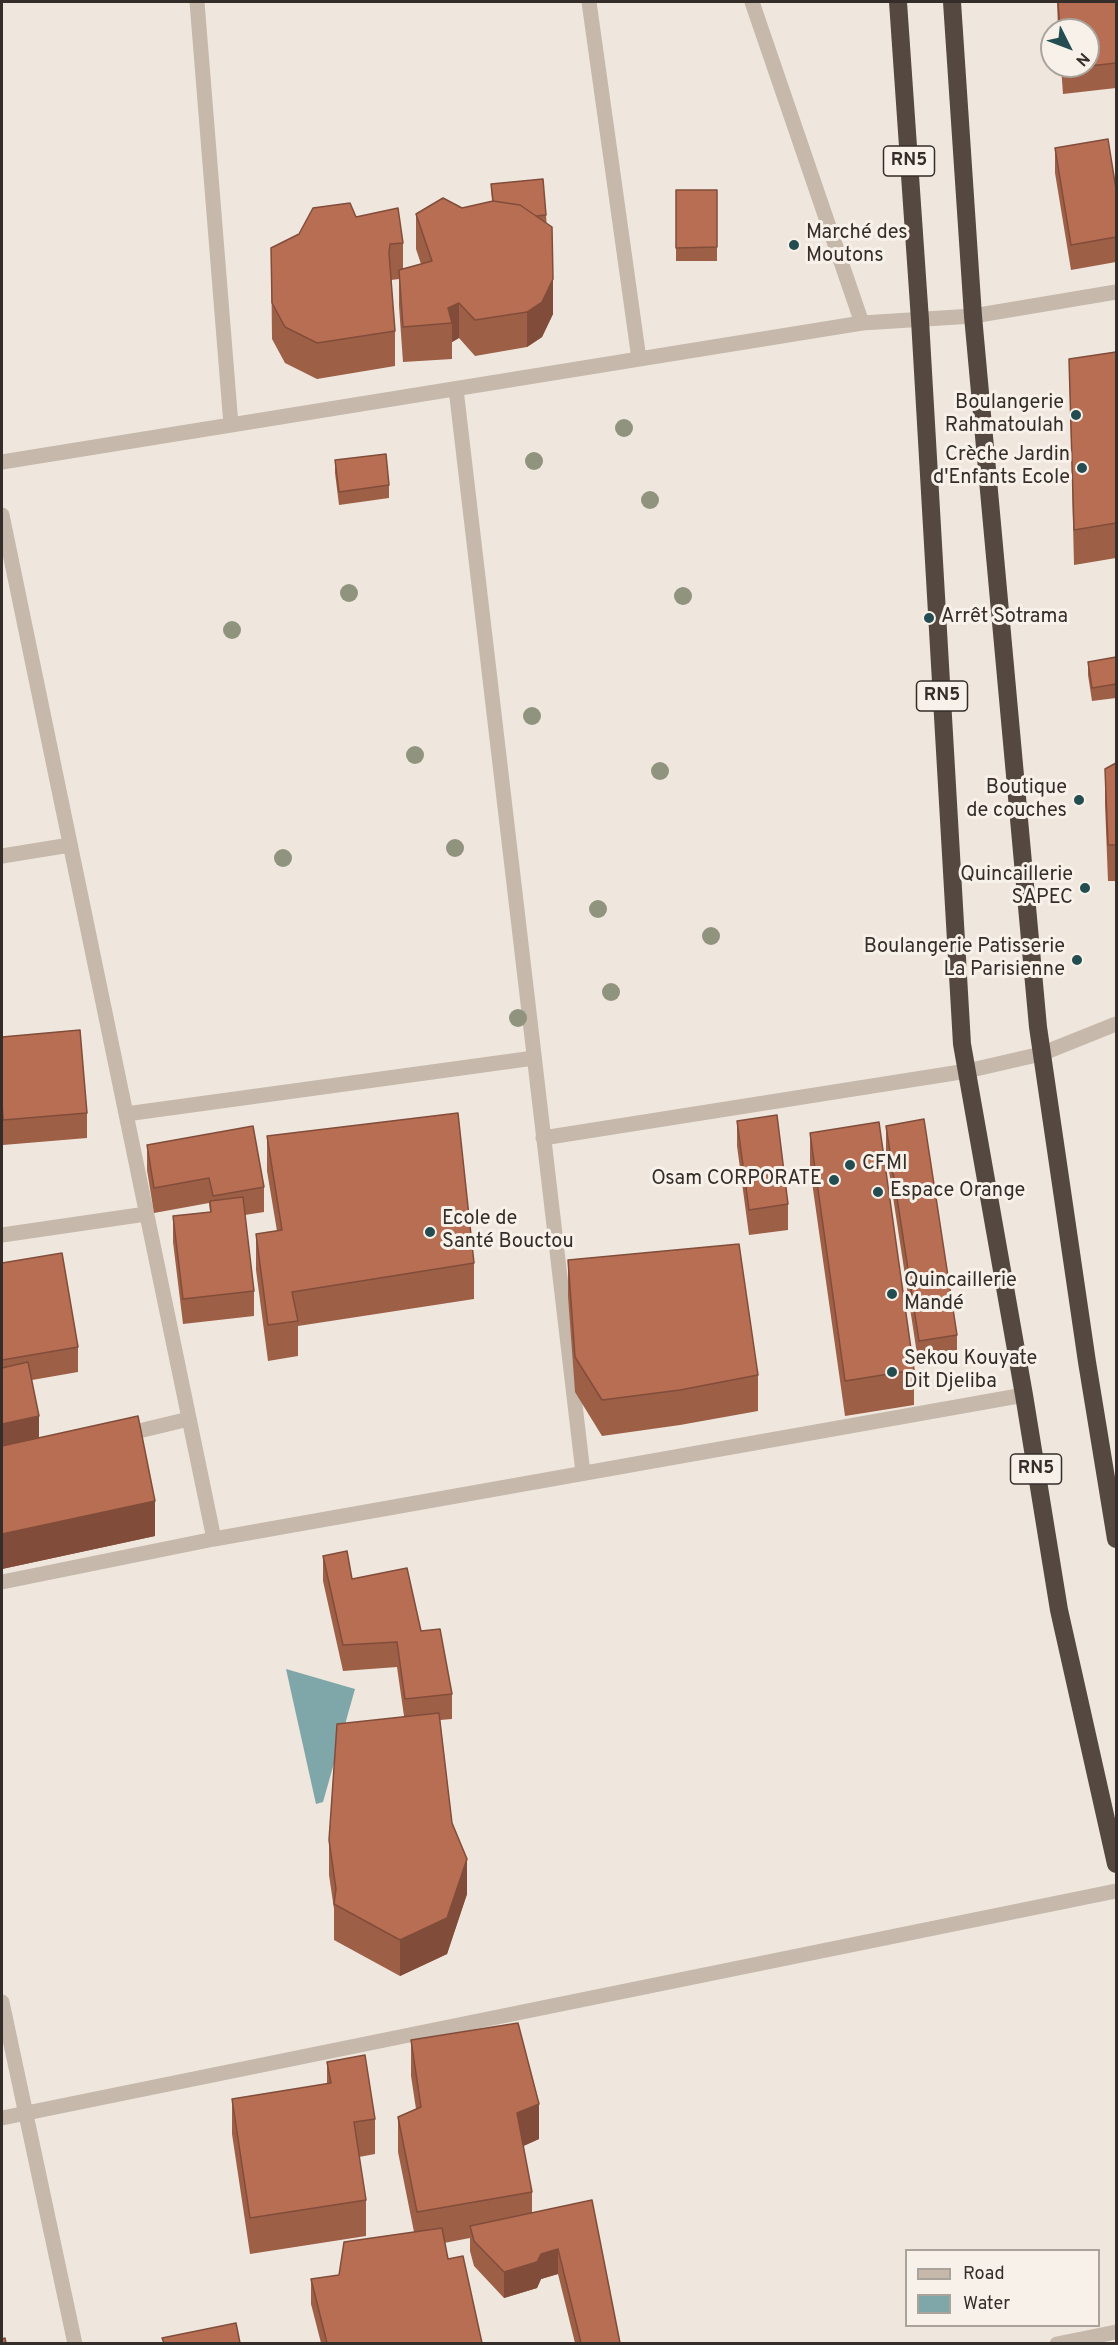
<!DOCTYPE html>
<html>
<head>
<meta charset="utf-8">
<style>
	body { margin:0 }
	#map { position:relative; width:1118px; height:2345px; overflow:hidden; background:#efe7dd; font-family:Overpass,sans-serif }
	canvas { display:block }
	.frame { position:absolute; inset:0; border:3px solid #342d29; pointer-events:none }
	.legend { position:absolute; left:905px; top:2249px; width:195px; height:78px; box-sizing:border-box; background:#f7f1e9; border:2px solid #a9a39c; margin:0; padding:8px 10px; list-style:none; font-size:18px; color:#342d29 }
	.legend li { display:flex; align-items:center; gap:12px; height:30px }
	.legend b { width:30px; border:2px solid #a9a39c }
	.north { position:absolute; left:1040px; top:18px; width:60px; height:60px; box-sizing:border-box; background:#f7f1e9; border:2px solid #a9a39c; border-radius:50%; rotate:132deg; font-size:16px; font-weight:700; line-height:24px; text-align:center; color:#342d29 }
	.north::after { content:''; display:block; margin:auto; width:21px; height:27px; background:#234d51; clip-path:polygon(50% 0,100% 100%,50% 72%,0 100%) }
</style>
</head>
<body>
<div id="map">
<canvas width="1118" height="2345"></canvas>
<div class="frame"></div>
<ul class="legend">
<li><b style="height:8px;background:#c6b8aa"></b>Road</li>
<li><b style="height:16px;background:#7fa6a9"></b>Water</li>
</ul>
<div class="north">N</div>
</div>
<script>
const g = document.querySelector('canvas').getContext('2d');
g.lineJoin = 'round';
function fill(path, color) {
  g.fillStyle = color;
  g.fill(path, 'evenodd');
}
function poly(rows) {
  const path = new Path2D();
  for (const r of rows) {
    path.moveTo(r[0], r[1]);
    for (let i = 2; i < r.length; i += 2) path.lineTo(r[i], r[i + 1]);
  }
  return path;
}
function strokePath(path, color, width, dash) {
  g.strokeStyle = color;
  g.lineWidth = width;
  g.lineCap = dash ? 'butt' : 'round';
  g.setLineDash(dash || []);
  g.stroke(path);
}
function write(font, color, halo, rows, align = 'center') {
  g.font = font + ' Overpass,sans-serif';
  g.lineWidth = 6;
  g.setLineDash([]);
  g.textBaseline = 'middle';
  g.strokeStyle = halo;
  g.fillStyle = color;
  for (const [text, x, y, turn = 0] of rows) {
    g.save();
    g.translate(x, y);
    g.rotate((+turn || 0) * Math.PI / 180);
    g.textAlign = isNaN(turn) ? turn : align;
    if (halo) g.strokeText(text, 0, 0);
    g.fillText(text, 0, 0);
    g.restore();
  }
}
const water = poly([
	[286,1669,355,1689,323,1802,316,1804]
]);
const lane = poly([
	[122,1435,189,1419]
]);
const street = poly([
	[197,2,231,425],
	[589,2,639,359],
	[752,2,862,323],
	[456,389,583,1473],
	[2,462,862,323,973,316,1116,292],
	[2,515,214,1539],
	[2,856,70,845],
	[126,1114,534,1058],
	[543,1138,967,1071,1041,1054,1116,1024],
	[2,1235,146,1214],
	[2,1582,214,1539,1024,1395],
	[2,2002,75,2344],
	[2,2118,1116,1891],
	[1057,2344,1116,2332]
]);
const highway = poly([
	[898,2,920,320,962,1044,1024,1395,1059,1610,1116,1864],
	[952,2,973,316,1038,1027,1087,1362,1116,1539]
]);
const trees = [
	[624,428],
	[534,461],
	[650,500],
	[349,593],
	[683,596],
	[232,630],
	[532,716],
	[415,755],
	[660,771],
	[455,848],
	[283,858],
	[598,909],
	[711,936],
	[611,992],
	[518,1018]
];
const wall = poly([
	[1057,2,1116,2,1116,88,1063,94,1061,66,1088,66,1088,30,1058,30],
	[1055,148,1116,189,1116,262,1071,270,1055,173],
	[491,184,546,215,553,314,542,337,527,347,475,356,459,338,452,342,452,359,403,362,399,306,399,279,391,280,395,331,395,366,317,379,285,363,272,339,271,248,403,243,403,269,421,264,416,249,416,214,462,208,492,201],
	[676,190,717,190,717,261,676,261],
	[1116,352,1116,558,1074,565,1069,359],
	[335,460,389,485,389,498,339,505,335,473],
	[1116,657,1116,698,1092,701,1088,675,1088,662],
	[1116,703,1116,881,1108,881,1105,804,1105,769,1116,763],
	[2,1037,87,1113,87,1138,3,1145,2,1127],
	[737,1121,788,1204,788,1230,749,1235,737,1146],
	[886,1126,957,1335,957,1360,919,1367,886,1151],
	[810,1133,914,1370,914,1405,845,1416,810,1168],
	[267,1136,474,1263,474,1299,298,1326,298,1356,268,1361,256,1270,256,1234,277,1231,267,1171],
	[147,1145,264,1187,264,1212,245,1215,254,1291,254,1316,183,1324,173,1242,173,1216,210,1212,209,1203,154,1213,147,1170],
	[568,1260,758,1375,758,1411,680,1425,602,1436,575,1392,568,1296],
	[2,1263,78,1347,78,1372,32,1380,39,1438,155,1536,2,1569],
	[323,1556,352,1579,421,1631,452,1694,452,1719,440,1720,452,1823,467,1894,447,1954,400,1976,334,1940,334,1909,329,1875,329,1840,404,1716,397,1667,343,1671,323,1581],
	[411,2040,539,2139,523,2146,532,2192,532,2213,592,2200,620,2343,575,2343,558,2274,541,2279,537,2288,504,2298,474,2266,470,2251,470,2238,444,2243,448,2259,482,2343,321,2343,311,2304,311,2279,339,2275,414,2232,398,2152,398,2117,416,2109,411,2076],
	[327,2062,375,2119,375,2154,359,2157,366,2200,366,2236,250,2254,232,2134,232,2099,327,2084]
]);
const shadedWall = poly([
	[553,279,553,314,542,337,527,347,527,312],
	[459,303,459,338,452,342,452,323,448,308],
	[39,1416,39,1441,2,1450,2,1424],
	[155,1501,155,1536,2,1569,2,1534],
	[467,1859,467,1894,447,1954,400,1976,400,1940],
	[539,2104,539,2139,517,2149,517,2113],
	[558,2249,558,2274,541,2279,537,2288,504,2298,504,2272,541,2254]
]);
const building = poly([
	[1058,2,1116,2,1116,63,1063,69,1063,66,1088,66,1088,30,1060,30,1058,2],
	[1108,139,1116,189,1116,237,1071,245,1055,148,1108,139],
	[543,179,546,215,536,216,520,205,493,201,491,184,543,179],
	[676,190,717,190,717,247,676,248,676,190],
	[443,198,462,208,493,201,520,205,552,227,553,279,542,302,527,312,475,320,459,303,448,308,452,323,403,327,399,270,432,261,416,214,443,198],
	[350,203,356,217,398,208,403,243,390,244,389,253,395,331,317,343,285,327,272,303,271,248,299,234,313,208,350,203],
	[1116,352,1116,523,1074,530,1069,359,1116,352],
	[386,454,389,485,339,492,335,460,386,454],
	[1116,657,1116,684,1092,688,1088,662,1116,657],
	[1116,763,1116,845,1108,845,1105,769,1116,763],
	[80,1030,87,1113,3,1120,2,1102,2,1037,80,1030],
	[458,1113,474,1263,292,1292,298,1321,268,1325,256,1234,282,1230,267,1136,458,1113],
	[777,1115,788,1204,749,1210,737,1121,777,1115],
	[924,1119,957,1335,919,1341,886,1126,924,1119],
	[879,1122,914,1370,845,1381,810,1133,879,1122],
	[253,1126,264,1187,213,1196,209,1178,154,1188,147,1145,253,1126],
	[243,1197,254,1291,183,1299,173,1216,211,1212,210,1201,243,1197],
	[739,1244,758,1375,680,1390,602,1400,575,1357,568,1260,739,1244],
	[62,1253,78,1347,2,1360,2,1263,62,1253],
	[28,1362,39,1416,2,1424,2,1368,28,1362],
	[138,1416,155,1501,2,1534,2,1446,138,1416],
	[347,1551,352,1579,407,1568,421,1631,440,1629,452,1694,405,1699,397,1642,343,1645,323,1556,347,1551],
	[439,1713,452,1823,467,1859,447,1918,400,1940,334,1904,336,1889,329,1840,337,1724,439,1713],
	[518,2023,539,2104,517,2113,532,2192,417,2212,398,2117,421,2107,411,2040,518,2023],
	[365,2055,375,2119,354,2122,366,2200,250,2218,232,2099,331,2083,327,2062,365,2055],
	[592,2200,620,2343,581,2343,558,2249,541,2254,537,2262,504,2272,474,2241,470,2226,592,2200],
	[442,2228,448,2259,463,2256,482,2343,327,2343,311,2279,339,2275,344,2242,442,2228],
	[236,2323,240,2343,164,2343,162,2338,236,2323],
	[5,2338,6,2343,2,2343,2,2339,5,2338]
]);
const markers = [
	[794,245,6,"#234d51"],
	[1076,415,6,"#234d51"],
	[1082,468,6,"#234d51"],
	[929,618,6,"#234d51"],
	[1079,800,6,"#234d51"],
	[1085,888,6,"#234d51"],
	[1077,960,6,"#234d51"],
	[850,1165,6,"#234d51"],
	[834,1180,6,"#234d51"],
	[878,1192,6,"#234d51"],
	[430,1232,6,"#234d51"],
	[892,1294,6,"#234d51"],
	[892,1372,6,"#234d51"]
];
const shields = [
	[909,161,51],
	[942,696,51],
	[1036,1469,51]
];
const shieldNames = [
	["RN5",909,161],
	["RN5",942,696],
	["RN5",1036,1469]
];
const poiNames = [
	["Marché des",806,234],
	["Moutons",806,257],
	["Boulangerie",1064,404,"right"],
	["Rahmatoulah",1064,427,"right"],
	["Crèche Jardin",1070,456,"right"],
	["d'Enfants Ecole",1070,479,"right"],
	["Arrêt Sotrama",941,618],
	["Boutique",1067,789,"right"],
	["de couches",1067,812,"right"],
	["Quincaillerie",1073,876,"right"],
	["SAPEC",1073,899,"right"],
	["Boulangerie Patisserie",1065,948,"right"],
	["La Parisienne",1065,971,"right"],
	["CFMI",862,1165],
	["Osam CORPORATE",822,1180,"right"],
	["Espace Orange",890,1192],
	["Ecole de",442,1220],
	["Santé Bouctou",442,1243],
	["Quincaillerie",904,1282],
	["Mandé",904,1305],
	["Sekou Kouyate",904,1360],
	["Dit Djeliba",904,1383]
];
fill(water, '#7fa6a9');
strokePath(lane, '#c6b8aa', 15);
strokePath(street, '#c6b8aa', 15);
strokePath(highway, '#544841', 18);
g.fillStyle = '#90947e';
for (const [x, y] of trees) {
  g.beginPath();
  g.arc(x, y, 9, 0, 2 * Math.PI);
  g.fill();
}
fill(wall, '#9e5f47');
fill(shadedWall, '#814d3a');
fill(building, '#b86e53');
strokePath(building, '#814d3a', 1.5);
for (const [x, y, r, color] of markers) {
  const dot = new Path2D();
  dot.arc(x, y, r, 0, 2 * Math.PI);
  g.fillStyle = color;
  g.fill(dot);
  strokePath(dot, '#f7f1e9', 2);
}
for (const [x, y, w] of shields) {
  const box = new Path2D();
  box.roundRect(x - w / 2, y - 15, w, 30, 4.5);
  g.fillStyle = '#f7f1e9';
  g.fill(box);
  strokePath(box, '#342d29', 1.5);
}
write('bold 18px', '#342d29', null, shieldNames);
write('20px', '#342d29', '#f7f1e9', poiNames, 'left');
</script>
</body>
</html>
